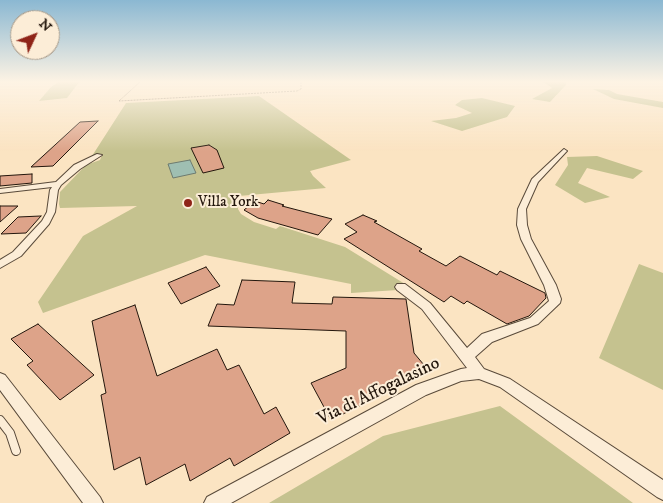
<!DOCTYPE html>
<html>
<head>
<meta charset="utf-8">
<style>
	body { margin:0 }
	#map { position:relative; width:663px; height:503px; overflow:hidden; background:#fbe4c2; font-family:"IM FELL DW Pica",serif }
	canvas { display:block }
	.north { position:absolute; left:10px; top:10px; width:50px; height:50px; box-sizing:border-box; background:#fcedd7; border:1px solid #a59786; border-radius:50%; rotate:47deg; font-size:14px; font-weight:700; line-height:20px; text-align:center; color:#23160c }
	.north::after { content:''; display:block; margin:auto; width:18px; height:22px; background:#8f2418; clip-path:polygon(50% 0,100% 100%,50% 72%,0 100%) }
</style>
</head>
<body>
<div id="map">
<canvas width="663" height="503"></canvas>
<div class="north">N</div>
</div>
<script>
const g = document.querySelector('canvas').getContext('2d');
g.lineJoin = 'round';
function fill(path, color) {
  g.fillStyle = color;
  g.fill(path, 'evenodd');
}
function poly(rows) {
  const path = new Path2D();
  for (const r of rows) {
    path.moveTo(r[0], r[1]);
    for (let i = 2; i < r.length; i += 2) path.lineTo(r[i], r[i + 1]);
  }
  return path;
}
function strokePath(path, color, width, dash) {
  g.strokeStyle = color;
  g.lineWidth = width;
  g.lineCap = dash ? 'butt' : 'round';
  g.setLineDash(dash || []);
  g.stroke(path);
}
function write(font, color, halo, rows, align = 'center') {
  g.font = font + ' "IM FELL DW Pica",serif';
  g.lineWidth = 4;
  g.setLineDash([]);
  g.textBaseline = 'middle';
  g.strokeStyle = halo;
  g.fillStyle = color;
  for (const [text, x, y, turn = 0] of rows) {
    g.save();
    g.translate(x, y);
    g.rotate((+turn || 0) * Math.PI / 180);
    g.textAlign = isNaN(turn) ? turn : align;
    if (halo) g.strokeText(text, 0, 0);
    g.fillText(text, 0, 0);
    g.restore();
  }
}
const green = poly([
	[60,81,80,81,67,98,39,101,51,87],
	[542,81,566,81,566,85,550,102,532,99,552,88],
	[593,89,609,90,617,94,663,102,663,108,614,99],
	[259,96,351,160,310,171,313,176,326,188,239,196,238,209,241,214,254,222,276,229,280,226,345,247,405,284,398,290,351,293,351,284,205,255,43,313,38,302,83,236,137,206,60,208,59,204,60,192,86,165,100,160,102,155,92,156,126,103],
	[482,98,515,106,507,117,462,131,431,121,456,118,472,113,455,105,462,100],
	[597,156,643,171,633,179,587,168,578,183,610,197,585,203,555,185,568,165,567,157],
	[639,264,663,273,663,390,599,358],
	[500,406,633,503,269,503,383,436]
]);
const water = poly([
	[190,160,196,173,173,178,168,164,190,160]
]);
const building = poly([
	[98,121,53,166,31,167,80,122,98,121],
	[209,145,217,150,224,168,203,173,191,148,209,145],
	[32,174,32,183,0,186,0,176,32,174],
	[268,200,284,205,282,206,332,219,318,235,258,218,244,210,255,201,264,204,268,200],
	[0,206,18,206,0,222,0,206],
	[363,215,377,221,374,222,422,249,419,251,446,266,460,256,497,275,500,271,545,293,546,298,529,316,507,324,467,301,464,304,451,296,444,302,344,239,357,232,345,224,363,215],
	[41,216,26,233,1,234,18,217,41,216],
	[206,267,220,286,181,304,168,283,206,267],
	[242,280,295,282,292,303,332,304,333,297,406,299,414,353,429,371,331,420,311,383,346,368,346,331,208,326,217,304,234,305,242,280],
	[135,305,157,376,217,349,227,370,239,365,264,414,276,407,290,433,234,466,230,458,190,481,185,464,146,485,140,457,114,470,101,395,106,393,92,321,135,305],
	[38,324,94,375,60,400,27,365,33,361,11,339,38,324]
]);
const path = poly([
	[141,81,119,101,297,91,301,89,301,81]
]);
const lane = poly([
	[0,420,10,433,16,451]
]);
const street = poly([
	[564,149,567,151,566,152,538,182,526,209,527,225,531,239,556,285,561,299,560,303,538,324,492,342,475,357,484,369,510,379,663,480,663,500,657,497,500,387,479,379,461,381,426,395,231,503,204,503,207,497,416,385,461,369,467,368,422,309,397,290,395,287,397,284,405,284,430,303,467,348,482,334,530,318,549,301,544,285,521,239,517,225,518,209,532,179,564,149],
	[97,154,102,155,80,169,61,185,58,190,55,212,49,224,21,256,0,268,0,260,13,252,42,221,47,212,50,190,52,187,0,193,0,189,56,182,74,165,97,154],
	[0,373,5,375,100,497,103,503,83,503,0,390,0,373]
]);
const markers = [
	[188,203,5,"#8f2418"]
];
const poiNames = [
	["Villa York",198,203]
];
const nearStreetnames = [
	["Via di Affogalasino",379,392,-26]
];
fill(green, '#c5c28f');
fill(water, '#9fbfb2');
strokePath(water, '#6d7b70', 1);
fill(building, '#dda389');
strokePath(building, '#23160c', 1);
strokePath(lane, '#594a3a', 10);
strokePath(street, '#594a3a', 2);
strokePath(path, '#23160c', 1, [0.5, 1]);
strokePath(lane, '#fcedd7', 8);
fill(street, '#fcedd7');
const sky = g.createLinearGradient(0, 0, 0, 151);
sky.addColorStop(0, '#8bb8d2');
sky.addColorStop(0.54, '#fdf3e4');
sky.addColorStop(1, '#fdf3e400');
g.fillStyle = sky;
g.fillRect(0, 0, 663, 151);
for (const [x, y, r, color] of markers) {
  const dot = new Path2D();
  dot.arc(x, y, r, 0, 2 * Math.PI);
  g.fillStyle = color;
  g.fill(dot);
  strokePath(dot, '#fcedd7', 2);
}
write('15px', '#23160c', '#fcedd7', poiNames, 'left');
write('18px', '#23160c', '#fcedd7', nearStreetnames);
</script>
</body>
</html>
